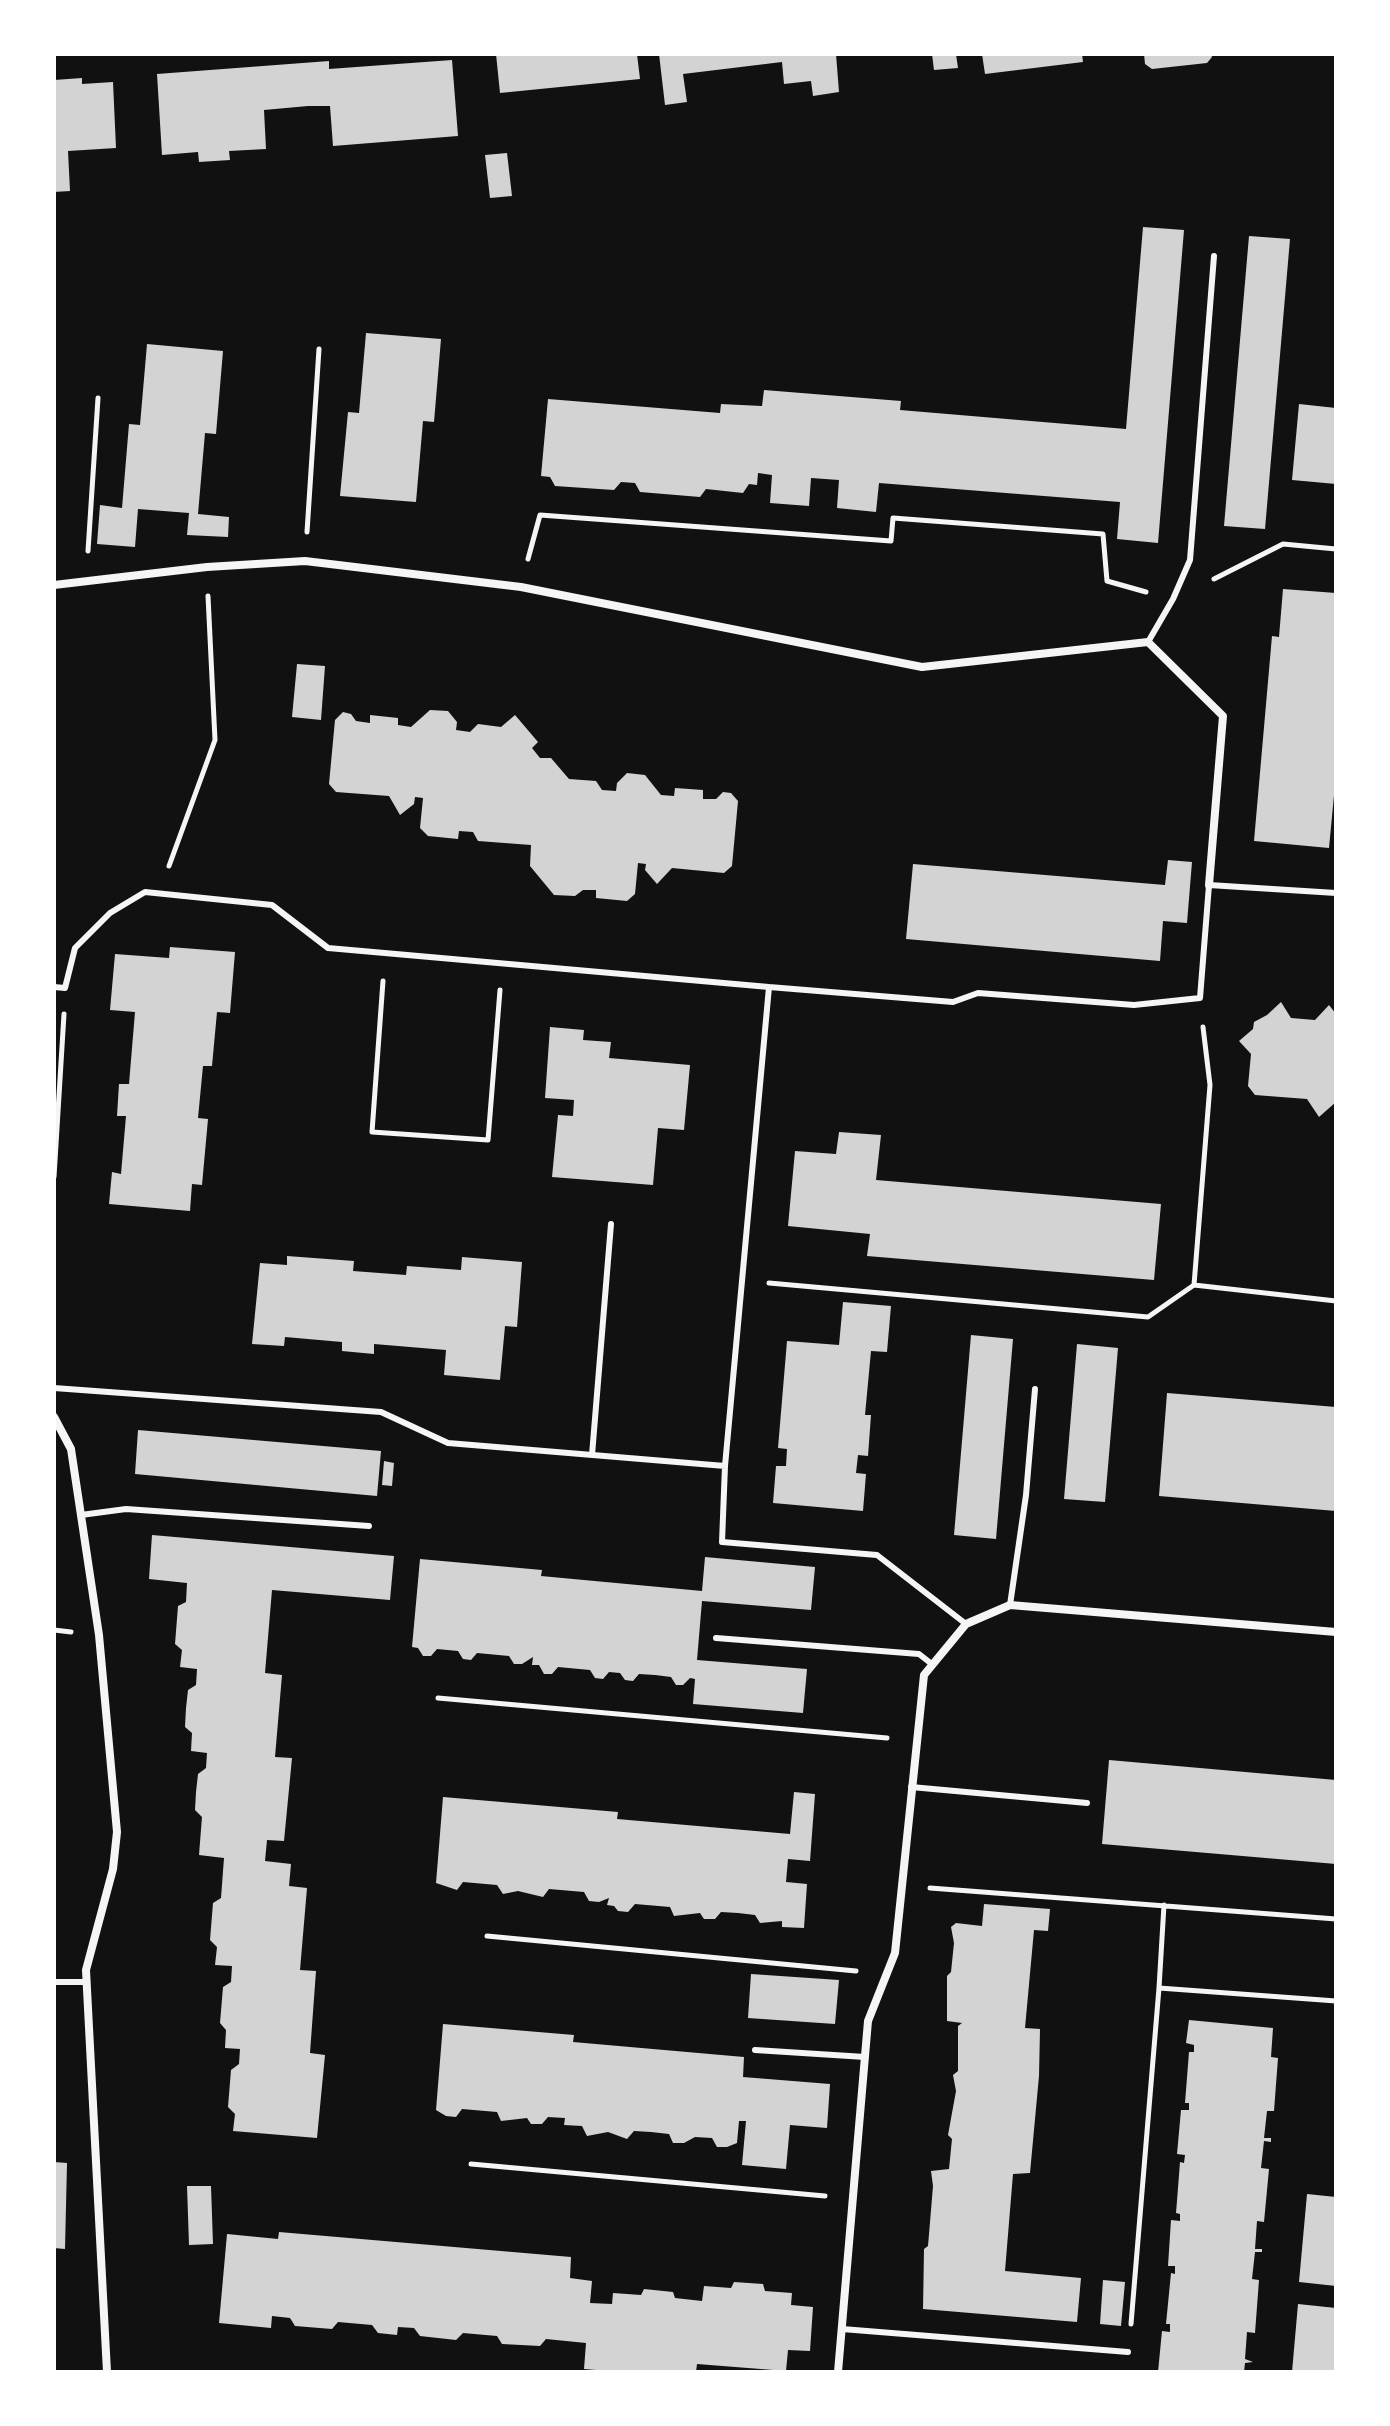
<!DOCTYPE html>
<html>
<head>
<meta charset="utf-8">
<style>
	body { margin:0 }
	#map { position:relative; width:1390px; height:2426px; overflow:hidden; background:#111; font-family:"Titillium Web",sans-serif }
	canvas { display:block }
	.frame { position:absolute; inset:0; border:56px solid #fff; pointer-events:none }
</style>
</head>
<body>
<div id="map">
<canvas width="1390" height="2426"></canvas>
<div class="frame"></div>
</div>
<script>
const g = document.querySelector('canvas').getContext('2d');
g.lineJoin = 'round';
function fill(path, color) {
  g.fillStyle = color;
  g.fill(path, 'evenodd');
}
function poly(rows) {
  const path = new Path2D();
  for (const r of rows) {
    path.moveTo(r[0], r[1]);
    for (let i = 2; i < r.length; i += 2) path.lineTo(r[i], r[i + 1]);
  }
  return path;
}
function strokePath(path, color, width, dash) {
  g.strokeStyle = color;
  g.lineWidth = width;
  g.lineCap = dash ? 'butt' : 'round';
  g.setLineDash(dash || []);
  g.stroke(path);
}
const building = poly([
	[496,54,637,54,640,79,500,93],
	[659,54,836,54,839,92,813,96,811,81,784,84,782,62,683,74,687,102,665,105],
	[932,54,956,54,958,68,934,70],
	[982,54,1082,54,1083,62,985,74],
	[1144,54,1211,54,1212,57,1207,63,1152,69,1145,64],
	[452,60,458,136,333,146,330,106,308,106,264,110,266,149,229,151,230,160,199,162,198,152,162,155,157,74,329,61,329,69],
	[82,78,82,84,113,82,116,148,68,151,70,191,54,192,54,80],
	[507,153,512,196,490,198,485,155],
	[1143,227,1184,230,1158,543,1117,539,1120,502,879,483,876,512,837,508,839,480,811,478,809,506,770,503,772,475,758,473,757,485,749,484,743,493,706,489,700,497,640,492,635,483,621,482,614,490,555,486,550,477,541,476,548,399,720,413,721,404,762,406,764,390,901,401,900,410,1126,429],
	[1249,236,1290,239,1265,529,1224,526],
	[366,333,441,339,434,422,423,421,416,502,340,496,348,412,359,413],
	[147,344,223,351,216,434,205,433,198,514,229,517,228,537,187,535,189,513,138,509,135,547,97,544,100,505,122,508,129,424,140,425],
	[1299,404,1336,408,1336,484,1292,480],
	[1283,589,1336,593,1336,774,1329,848,1254,841,1272,636,1279,637],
	[297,664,325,666,321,720,292,717],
	[430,710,448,711,457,722,456,730,470,732,478,724,501,727,515,715,538,742,532,748,540,758,551,758,569,779,596,781,602,790,616,791,617,783,627,773,645,775,661,795,674,796,675,788,703,790,703,799,716,799,723,792,731,793,738,801,732,866,724,873,672,868,657,884,645,870,646,864,638,863,635,894,627,901,596,898,596,890,583,890,575,896,554,895,530,866,531,845,478,841,473,832,459,831,458,839,428,836,420,828,423,798,415,797,414,804,400,815,389,796,336,792,329,784,335,720,343,712,351,714,356,721,370,723,370,715,398,718,398,725,411,727],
	[1168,860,1192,862,1187,923,1163,921,1160,961,906,939,913,864,1165,885],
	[170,947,235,952,230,1013,217,1012,212,1066,203,1066,198,1118,208,1119,202,1185,192,1184,190,1211,109,1204,112,1172,121,1174,126,1116,117,1116,119,1084,129,1084,135,1012,110,1010,115,954,169,958],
	[1281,1002,1291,1018,1315,1020,1329,1005,1336,1014,1336,1102,1319,1117,1307,1099,1255,1095,1248,1086,1251,1054,1239,1041,1253,1029,1254,1022,1267,1015],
	[550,1027,584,1030,583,1040,611,1042,609,1058,690,1065,684,1130,658,1128,653,1185,552,1177,558,1115,573,1116,574,1100,545,1098],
	[839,1132,881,1135,876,1180,1161,1204,1154,1280,867,1256,870,1234,788,1226,795,1151,836,1154],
	[287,1256,354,1261,353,1271,406,1275,407,1266,461,1270,462,1257,522,1262,517,1327,505,1326,500,1380,444,1375,446,1350,374,1344,374,1354,342,1351,342,1342,285,1337,284,1346,252,1344,260,1263,287,1265],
	[843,1302,891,1306,887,1352,871,1351,865,1415,871,1415,868,1456,858,1455,856,1473,866,1474,863,1511,773,1503,776,1466,786,1466,787,1449,778,1448,787,1341,839,1345],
	[971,1335,1013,1339,996,1539,954,1535],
	[1077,1344,1118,1348,1105,1502,1064,1499],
	[1167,1393,1336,1407,1336,1511,1159,1496],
	[138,1430,381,1451,377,1496,135,1474],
	[384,1461,394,1463,392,1486,382,1485],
	[152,1535,394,1556,390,1600,272,1590,265,1673,282,1675,275,1757,292,1758,284,1841,267,1840,265,1861,291,1864,289,1886,307,1888,300,1970,316,1971,310,2053,325,2055,317,2138,233,2131,235,2114,228,2107,231,2070,239,2064,240,2049,225,2048,226,2030,220,2023,223,1987,231,1982,232,1966,215,1965,217,1947,210,1940,213,1903,221,1898,224,1858,199,1855,202,1817,195,1810,196,1792,198,1774,206,1768,207,1753,191,1751,192,1733,185,1727,186,1708,188,1690,196,1685,197,1669,180,1667,182,1650,175,1644,178,1606,186,1602,187,1583,149,1579],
	[705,1557,815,1567,811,1610,702,1601,697,1660,807,1669,803,1713,693,1704,695,1679,690,1678,683,1685,676,1685,671,1677,655,1675,639,1674,633,1681,625,1680,620,1673,609,1672,603,1679,595,1678,590,1670,558,1667,552,1674,544,1674,539,1665,532,1665,533,1657,522,1664,514,1664,509,1656,477,1653,471,1660,463,1659,458,1651,437,1649,431,1656,423,1656,418,1648,412,1647,420,1559,542,1570,541,1576,702,1591],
	[1109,1760,1336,1780,1336,1864,1102,1844],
	[794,1792,815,1794,810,1861,788,1859,786,1882,807,1884,804,1928,782,1927,782,1921,760,1923,755,1915,738,1913,721,1912,715,1919,704,1919,700,1913,674,1916,670,1907,635,1904,628,1912,618,1911,614,1906,607,1905,609,1898,599,1902,589,1901,584,1892,549,1889,543,1897,518,1891,503,1894,497,1885,463,1882,457,1890,436,1883,443,1797,618,1812,617,1819,790,1834],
	[984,1904,1050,1909,1048,1931,1034,1930,1025,2028,1040,2029,1039,2076,1030,2173,1013,2174,1005,2271,1081,2278,1077,2322,923,2309,924,2249,928,2246,933,2186,931,2171,949,2169,952,2139,948,2135,956,2091,953,2075,958,2071,958,2026,962,2023,947,2021,947,1976,951,1972,954,1943,951,1927,956,1923,982,1926],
	[751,1974,839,1980,835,2024,748,2018],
	[1189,2020,1273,2028,1271,2057,1278,2058,1274,2111,1267,2111,1264,2138,1271,2138,1271,2142,1264,2141,1261,2168,1269,2169,1264,2222,1257,2221,1255,2249,1262,2249,1262,2252,1255,2252,1252,2279,1259,2280,1255,2333,1247,2332,1245,2359,1253,2362,1245,2363,1244,2372,1158,2372,1162,2331,1170,2332,1170,2324,1166,2324,1171,2273,1175,2274,1175,2266,1168,2266,1171,2220,1180,2221,1180,2214,1176,2213,1178,2188,1180,2162,1184,2163,1185,2155,1177,2154,1181,2110,1189,2110,1189,2103,1185,2103,1189,2052,1194,2052,1194,2045,1186,2043],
	[443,2024,574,2035,573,2042,744,2057,743,2077,830,2084,827,2128,790,2125,786,2169,742,2165,746,2121,739,2121,737,2143,727,2147,717,2147,712,2138,695,2137,684,2143,673,2143,669,2134,651,2132,634,2131,627,2139,608,2132,587,2136,582,2126,564,2125,565,2118,548,2117,542,2124,531,2124,527,2118,501,2121,497,2112,462,2109,456,2117,446,2116,436,2110],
	[54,2162,67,2163,65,2249,54,2248],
	[187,2186,211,2186,213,2244,189,2245],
	[1307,2194,1336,2197,1336,2286,1299,2282],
	[279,2232,571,2257,570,2278,592,2281,590,2303,612,2304,613,2293,641,2295,644,2289,673,2292,675,2298,702,2301,704,2286,731,2288,734,2282,763,2284,765,2291,792,2293,791,2305,813,2307,810,2351,788,2350,786,2371,697,2364,696,2372,620,2372,584,2369,586,2343,546,2339,540,2346,502,2344,497,2336,463,2333,456,2340,420,2336,414,2328,398,2327,397,2335,378,2333,372,2325,338,2322,332,2329,295,2326,290,2318,272,2316,271,2328,219,2323,227,2234,278,2239],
	[1103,2280,1125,2282,1121,2326,1100,2324],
	[1298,2304,1336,2308,1335,2372,1292,2372]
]);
const path = poly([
	[307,532,319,349],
	[88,551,98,398],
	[528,559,540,515,891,541,893,518,1103,534,1107,581,1146,592],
	[1214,579,1283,544,1336,549],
	[169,866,215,740,208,596],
	[383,981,372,1132,488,1140,500,990],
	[54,1177,64,1014],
	[769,1283,1148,1317,1194,1285,1336,1301],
	[1194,1285,1210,1085,1203,1027],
	[54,1630,71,1632],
	[438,1698,887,1738],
	[930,1888,1336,1919],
	[487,1936,856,1971],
	[1159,1988,1164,1905],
	[471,2164,825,2196],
	[1131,2324,1159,1988,1336,2001]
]);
const service = poly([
	[1148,642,1173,599,1190,560,1214,256],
	[54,987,65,988,75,948,110,913,145,892,272,905,328,948,769,987],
	[54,1388,381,1412,448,1443,725,1466,722,1542,877,1555,966,1624],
	[592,1455,611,1224],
	[725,1466,769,987,953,1002,978,993,1134,1005,1200,998,1209,885,1336,893],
	[81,1515,126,1509,369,1526],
	[1010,1605,1026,1495,1035,1389],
	[716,1638,919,1654,933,1665],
	[911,1787,1087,1803],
	[54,1982,86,1982],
	[755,2050,865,2057],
	[842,2329,1128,2352]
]);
const minor = poly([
	[54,585,207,567,305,561,521,587,922,667,1148,642,1223,716,1209,885],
	[54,1417,71,1449,99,1635,117,1832,113,1869,86,1970,107,2372],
	[838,2372,868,2021,895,1953,924,1675,966,1624,1010,1605,1336,1632]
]);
fill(building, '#d3d3d3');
strokePath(path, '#f5f5f5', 5);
strokePath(service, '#f5f5f5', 6);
strokePath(minor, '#f5f5f5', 8);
</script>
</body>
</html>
